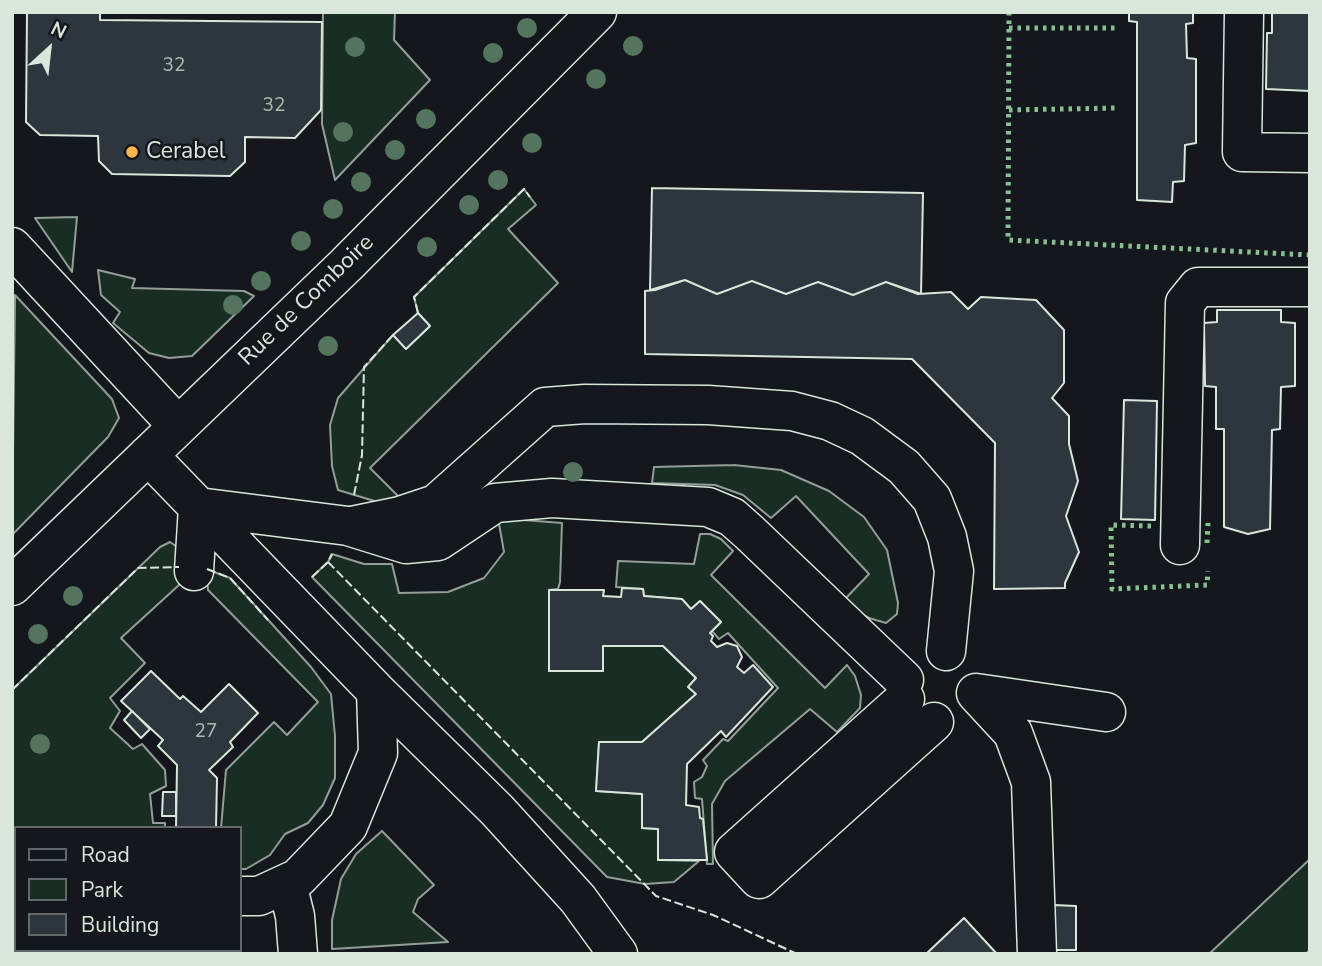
<!DOCTYPE html>
<html>
<head>
<meta charset="utf-8">
<style>
	body { margin:0 }
	#map { position:relative; width:1322px; height:966px; overflow:hidden; background:#14181c; font-family:"Nunito Sans",sans-serif }
	canvas { display:block }
	.frame { position:absolute; inset:0; border:14px solid #d8e6dc; pointer-events:none }
	.legend { position:absolute; left:14px; top:826px; width:228px; height:126px; box-sizing:border-box; background:#14181c; border:2px solid #626a69; margin:0; padding:9px 12px; list-style:none; font-size:21px; color:#d8e6dc }
	.legend li { display:flex; align-items:center; gap:14px; height:35px }
	.legend b { width:35px; border:2px solid #626a69 }
	.north { position:absolute; left:14px; top:14px; width:70px; height:70px; -webkit-text-stroke:5px #14181c; paint-order:stroke; rotate:27deg; font-size:19px; font-weight:700; line-height:28px; text-align:center; color:#d8e6dc }
	.north::after { content:''; display:block; margin:auto; width:24px; height:32px; background:#d8e6dc; clip-path:polygon(50% 0,100% 100%,50% 72%,0 100%) }
</style>
</head>
<body>
<div id="map">
<canvas width="1322" height="966"></canvas>
<div class="frame"></div>
<ul class="legend">
<li><b style="height:9px;background:#14181c"></b>Road</li>
<li><b style="height:19px;background:#1a2d24"></b>Park</li>
<li><b style="height:19px;background:#2c363c"></b>Building</li>
</ul>
<div class="north">N</div>
</div>
<script>
const g = document.querySelector('canvas').getContext('2d');
g.lineJoin = 'round';
function fill(path, color) {
  g.fillStyle = color;
  g.fill(path, 'evenodd');
}
function poly(rows) {
  const path = new Path2D();
  for (const r of rows) {
    path.moveTo(r[0], r[1]);
    for (let i = 2; i < r.length; i += 2) path.lineTo(r[i], r[i + 1]);
  }
  return path;
}
function strokePath(path, color, width, dash) {
  g.strokeStyle = color;
  g.lineWidth = width;
  g.lineCap = dash ? 'butt' : 'round';
  g.setLineDash(dash || []);
  g.stroke(path);
}
function write(font, color, halo, rows, align = 'center') {
  g.font = font + ' "Nunito Sans",sans-serif';
  g.lineWidth = 5;
  g.setLineDash([]);
  g.textBaseline = 'middle';
  g.strokeStyle = halo;
  g.fillStyle = color;
  for (const [text, x, y, turn = 0] of rows) {
    g.save();
    g.translate(x, y);
    g.rotate((+turn || 0) * Math.PI / 180);
    g.textAlign = isNaN(turn) ? turn : align;
    if (halo) g.strokeText(text, 0, 0);
    g.fillText(text, 0, 0);
    g.restore();
  }
}
const green = poly([
	[323,12,395,12,394,40,430,80,335,180,322,124,323,12],
	[524,189,536,205,508,229,558,283,370,468,401,499,381,503,338,490,332,466,330,425,338,398,393,335,407,348,430,326,418,313,414,297,524,189],
	[77,217,72,272,35,218,77,217],
	[98,270,135,279,132,288,244,291,254,296,192,356,169,358,149,353,113,323,120,312,101,295,98,270],
	[15,295,112,399,119,418,108,437,12,535,15,295],
	[734,465,781,470,829,491,864,517,887,550,898,603,897,614,886,623,869,618,858,612,845,599,869,574,796,496,771,518,743,495,715,485,652,483,654,467,734,465],
	[498,518,562,523,560,582,558,589,549,590,549,671,603,671,603,646,663,646,696,678,688,687,696,694,642,742,599,742,596,791,642,794,642,828,658,829,658,860,699,861,674,882,645,884,607,877,312,577,328,562,332,554,364,564,392,564,399,593,448,592,484,578,504,552,498,518],
	[700,534,710,534,721,539,733,551,711,575,825,688,847,665,855,676,861,695,860,708,837,732,810,709,725,781,712,804,713,864,707,864,702,799,695,798,694,782,702,777,707,766,703,760,723,739,728,741,778,688,728,633,719,639,712,631,721,622,700,601,691,609,681,599,644,596,643,589,616,587,618,561,694,564,700,534],
	[170,542,180,549,179,585,121,638,145,663,110,698,120,711,110,728,133,749,142,744,165,770,166,786,150,794,153,823,165,823,165,828,16,828,16,843,12,844,12,690,160,547,170,542],
	[206,569,230,578,311,667,331,694,335,736,335,778,323,805,308,823,285,834,270,855,246,869,240,869,240,828,221,828,226,770,274,722,287,735,318,702,208,590,206,569],
	[382,831,434,885,418,899,413,912,448,942,332,949,332,920,341,879,356,854,382,831],
	[1310,859,1310,950,1305,954,1209,954,1310,859]
]);
const building = poly([
	[27,12,100,12,100,20,322,22,321,110,295,138,245,137,245,162,230,176,112,174,99,161,98,136,40,135,26,122,27,12],
	[1115,12,1193,12,1193,23,1186,24,1187,58,1196,59,1196,143,1185,145,1184,181,1173,182,1172,202,1137,200,1137,22,1129,21,1129,13,1115,12],
	[1272,12,1310,12,1310,91,1266,89,1267,33,1272,33,1272,12],
	[652,188,923,193,921,294,886,282,853,295,818,282,786,294,752,281,717,294,685,280,650,290,652,188],
	[685,280,717,294,752,281,786,294,818,282,853,295,886,282,918,294,951,292,968,309,981,297,1036,300,1064,330,1064,383,1052,398,1069,416,1069,444,1078,481,1066,516,1079,552,1065,583,1065,588,994,589,995,443,912,359,645,354,645,291,655,290,685,280],
	[1217,310,1281,310,1281,322,1295,323,1295,386,1281,387,1280,429,1272,430,1270,529,1248,534,1224,527,1224,429,1216,429,1216,387,1205,386,1204,323,1217,322,1217,310],
	[418,313,430,326,406,349,393,335,418,313],
	[1124,400,1157,401,1155,520,1121,519,1124,400],
	[622,588,643,589,644,596,682,599,691,609,700,601,721,622,710,633,713,636,711,641,717,647,727,643,737,646,742,657,737,667,744,673,753,665,773,687,726,737,721,731,687,764,686,805,699,807,700,818,703,819,707,860,658,860,658,829,642,828,642,794,596,791,599,742,642,742,696,694,688,687,696,678,663,646,603,646,603,671,549,671,549,590,604,590,603,596,621,597,622,588],
	[151,671,180,699,183,696,201,712,229,684,258,713,230,742,233,747,209,770,217,778,216,828,176,828,177,765,158,746,163,740,121,701,151,671],
	[132,711,150,729,141,738,124,720,132,711],
	[163,792,176,792,176,816,162,816,163,792],
	[1054,905,1076,906,1076,950,1054,950,1054,905],
	[964,918,997,954,926,954,964,918],
	[118,950,221,950,221,954,116,954,118,950]
]);
const minor = poly([
	[1244,12,1242,152,1310,153],
	[12,247,178,426],
	[148,455,376,691,497,810,578,899,618,954],
	[351,526,400,516,436,504,545,407,585,404,708,405,792,411,830,421,862,436,904,467,932,499,947,537,954,571,946,651],
	[1180,545,1185,303,1198,287,1310,287],
	[194,571,198,507,348,526,406,544,438,541,495,503,552,498,708,507,732,517,750,533,904,680],
	[12,586,346,265,597,12],
	[976,693,1013,733,1031,782,1037,954],
	[976,693,1106,712],
	[905,699,734,852,759,879,934,722],
	[287,884,295,916,298,954],
	[240,896,259,896,298,878,348,826,378,753,376,691]
]);
const hedge = poly([
	[1009,12,1008,240,1310,255],
	[1009,28,1116,28],
	[1009,110,1117,108],
	[1151,526,1111,525,1112,589,1207,585,1208,571],
	[1207,543,1208,523]
]);
const fence = poly([
	[418,313,414,297,524,189,530,197],
	[354,495,362,455,364,367,393,335],
	[328,562,656,896,713,915,797,954],
	[207,569,230,578,268,620],
	[312,577,328,562,332,554],
	[12,690,138,568,179,567]
]);
const trees = [
	[527,28],
	[633,46],
	[355,47],
	[493,53],
	[596,79],
	[426,119],
	[343,132],
	[532,143],
	[395,150],
	[498,180],
	[361,182],
	[469,205],
	[333,209],
	[301,241],
	[427,247],
	[261,281],
	[233,305],
	[328,346],
	[573,472],
	[73,596],
	[38,634],
	[40,744]
];
const markers = [
	[132,152,7,"#ffb74d"]
];
const numberNames = [
	["32",174,66],
	["32",274,106],
	["27",206,732]
];
const poiNames = [
	["Cerabel",146,152]
];
const streetNames = [
	["Rue de Comboire",307,301,-44]
];
fill(green, '#1a2d24');
strokePath(green, '#939e99', 2);
fill(building, '#2c363c');
strokePath(building, '#d8e6dc', 2);
strokePath(minor, '#d8e6dc', 41);
strokePath(minor, '#14181c', 38);
strokePath(hedge, '#8ac095', 5, [3.5, 5]);
strokePath(fence, '#d8e6dc', 2, [9, 3.5]);
g.fillStyle = '#55745f';
for (const [x, y] of trees) {
  g.beginPath();
  g.arc(x, y, 10, 0, 2 * Math.PI);
  g.fill();
}
for (const [x, y, r, color] of markers) {
  const dot = new Path2D();
  dot.arc(x, y, r, 0, 2 * Math.PI);
  g.fillStyle = color;
  g.fill(dot);
  strokePath(dot, '#14181c', 2.5);
}
write('19px', '#adbab4', null, numberNames);
write('23px', '#d8e6dc', '#14181c', poiNames, 'left');
write('23px', '#d8e6dc', '#14181c', streetNames);
</script>
</body>
</html>
